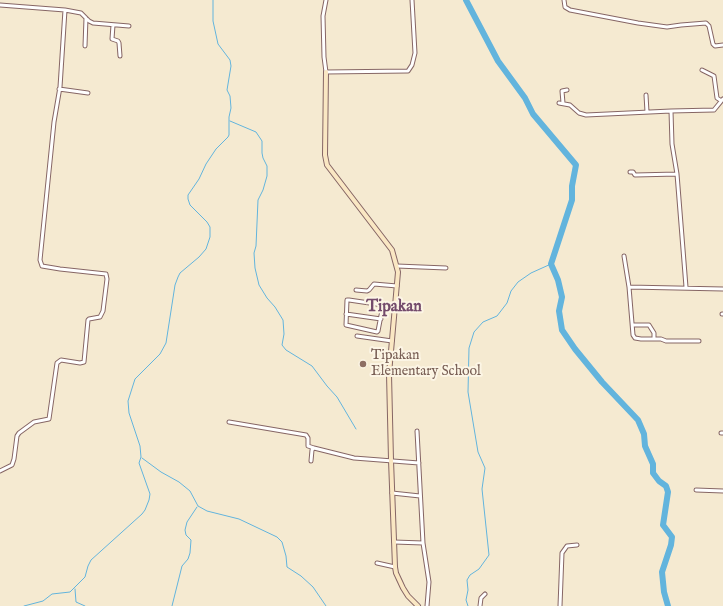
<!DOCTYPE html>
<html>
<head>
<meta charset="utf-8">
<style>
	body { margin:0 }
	canvas { display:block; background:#f5ead1 }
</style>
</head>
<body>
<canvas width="723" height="606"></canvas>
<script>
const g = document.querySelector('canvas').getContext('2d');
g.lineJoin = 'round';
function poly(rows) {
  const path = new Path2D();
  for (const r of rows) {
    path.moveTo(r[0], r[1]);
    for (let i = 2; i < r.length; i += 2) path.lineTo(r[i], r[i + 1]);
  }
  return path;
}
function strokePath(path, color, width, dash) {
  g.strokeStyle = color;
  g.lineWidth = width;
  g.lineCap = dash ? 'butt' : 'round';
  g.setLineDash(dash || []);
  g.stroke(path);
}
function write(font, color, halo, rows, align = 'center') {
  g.font = font + ' "IM FELL English",serif';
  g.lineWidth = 4;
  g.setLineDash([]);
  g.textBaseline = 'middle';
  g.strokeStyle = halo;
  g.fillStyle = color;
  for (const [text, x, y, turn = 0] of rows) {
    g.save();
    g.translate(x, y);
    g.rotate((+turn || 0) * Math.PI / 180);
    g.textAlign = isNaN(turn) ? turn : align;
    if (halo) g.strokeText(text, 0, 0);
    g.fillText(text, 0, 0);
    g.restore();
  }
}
const stream = poly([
	[230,121,256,132,262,141,262,153,263,158,267,166,267,176,263,190,258,200,256,246,254,253,255,268,259,285,267,298,275,307,283,320,284,334,282,345,286,350,312,366,327,386,337,397,356,429],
	[142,458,161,472,179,482,190,491,198,506,207,511,239,519,277,537,282,542,286,556,287,567,301,576,313,587,326,606],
	[75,589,76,602,85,606],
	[24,606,43,601,52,594,70,592,85,577,88,566,91,560,142,514,145,510,149,500,150,494,139,463,141,457,140,446,129,413,128,401,135,379,160,354,166,343,175,285,178,277,180,273,199,257,206,249,210,237,210,227,207,222,190,205,188,199,188,195,199,179,206,164,216,149,228,137,229,135,229,117,231,108,230,96,227,90,231,66,230,60,218,44,213,21,213,0],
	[172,606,182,566,188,559,190,553,191,540,186,535,185,530,187,522,197,507],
	[468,606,466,600,468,590,467,580,470,575,479,569,489,555,482,489,485,468,478,452,468,392,469,348,474,332,483,322,497,316,507,303,511,291,518,282,531,273,551,264]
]);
const river = poly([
	[466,0,498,61,525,98,533,114,576,165,572,186,572,200,551,264,558,280,562,297,559,311,562,330,575,349,602,382,638,420,644,434,645,446,653,464,653,473,659,481,666,486,668,492,663,525,672,537,671,545,662,572,664,592,668,606]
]);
const street = poly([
	[326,0,323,16,324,57,326,72,408,71,412,65,415,53,412,0],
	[564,0,565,7,570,10,638,23,667,27,681,25,706,23,709,26,713,44,715,46,723,45],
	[0,5,65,10,81,13,89,21,93,23,129,26],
	[113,25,112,39,118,41,119,43,120,56],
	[85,46,86,18],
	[702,70,714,76,717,98,720,100],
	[59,89,88,93],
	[646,95,647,112],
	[559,103,570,105,579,113,586,115,671,111],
	[563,103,562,91,567,90],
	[630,172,633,172,635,175,677,174],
	[624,256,629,287],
	[397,266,446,268],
	[686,287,677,174,672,144,671,111,714,110,723,99],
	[356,290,367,291,369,290,374,284,397,286],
	[383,305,378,331,377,332,346,325,347,300,349,300,383,305,395,306],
	[346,314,381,319],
	[722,314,723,314],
	[633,325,649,325,654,333,654,339],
	[357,336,392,341],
	[699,341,666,341,661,339,641,339,635,338,633,335,629,287,723,289],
	[391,356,411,355],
	[229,422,306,435,308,438,308,446,314,448],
	[417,431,423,543,429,582,427,606],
	[721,433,723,433],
	[311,461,312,450,314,448,354,458,419,463],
	[0,471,12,465,14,459,17,436,19,433,34,422,49,419,57,363,61,360,80,363,84,362,88,320,89,319,100,317,103,311,107,279,106,274,60,269,42,266,40,260,54,122,60,87,65,10],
	[696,490,723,491],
	[392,493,420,496],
	[394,542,423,543],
	[377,563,395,567],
	[480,606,481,598,485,594],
	[560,606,562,553,567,546,577,545]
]);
const secondary = poly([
	[326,72,325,155,327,165,392,250,398,272,389,374,391,460,395,567,396,573,403,588,408,596,418,606]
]);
const markers = [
	[363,364,4,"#8d6e63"]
];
const educationNames = [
	["Tipakan",371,356],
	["Elementary School",371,372]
];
const quarterNames = [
	["Tipakan",394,308]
];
strokePath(stream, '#62b4dd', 1);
strokePath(river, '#62b4dd', 6);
strokePath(street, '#866665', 5);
strokePath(secondary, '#866665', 6);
strokePath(street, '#fff', 3);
strokePath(secondary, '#fae7c3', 4);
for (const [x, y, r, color] of markers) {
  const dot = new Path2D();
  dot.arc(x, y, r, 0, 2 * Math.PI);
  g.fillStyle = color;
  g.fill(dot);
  strokePath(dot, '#fcf5e5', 1.5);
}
write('14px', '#785e54', '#fcf5e5', educationNames, 'left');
write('bold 16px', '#744b6c', '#fcf5e5', quarterNames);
</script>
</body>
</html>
